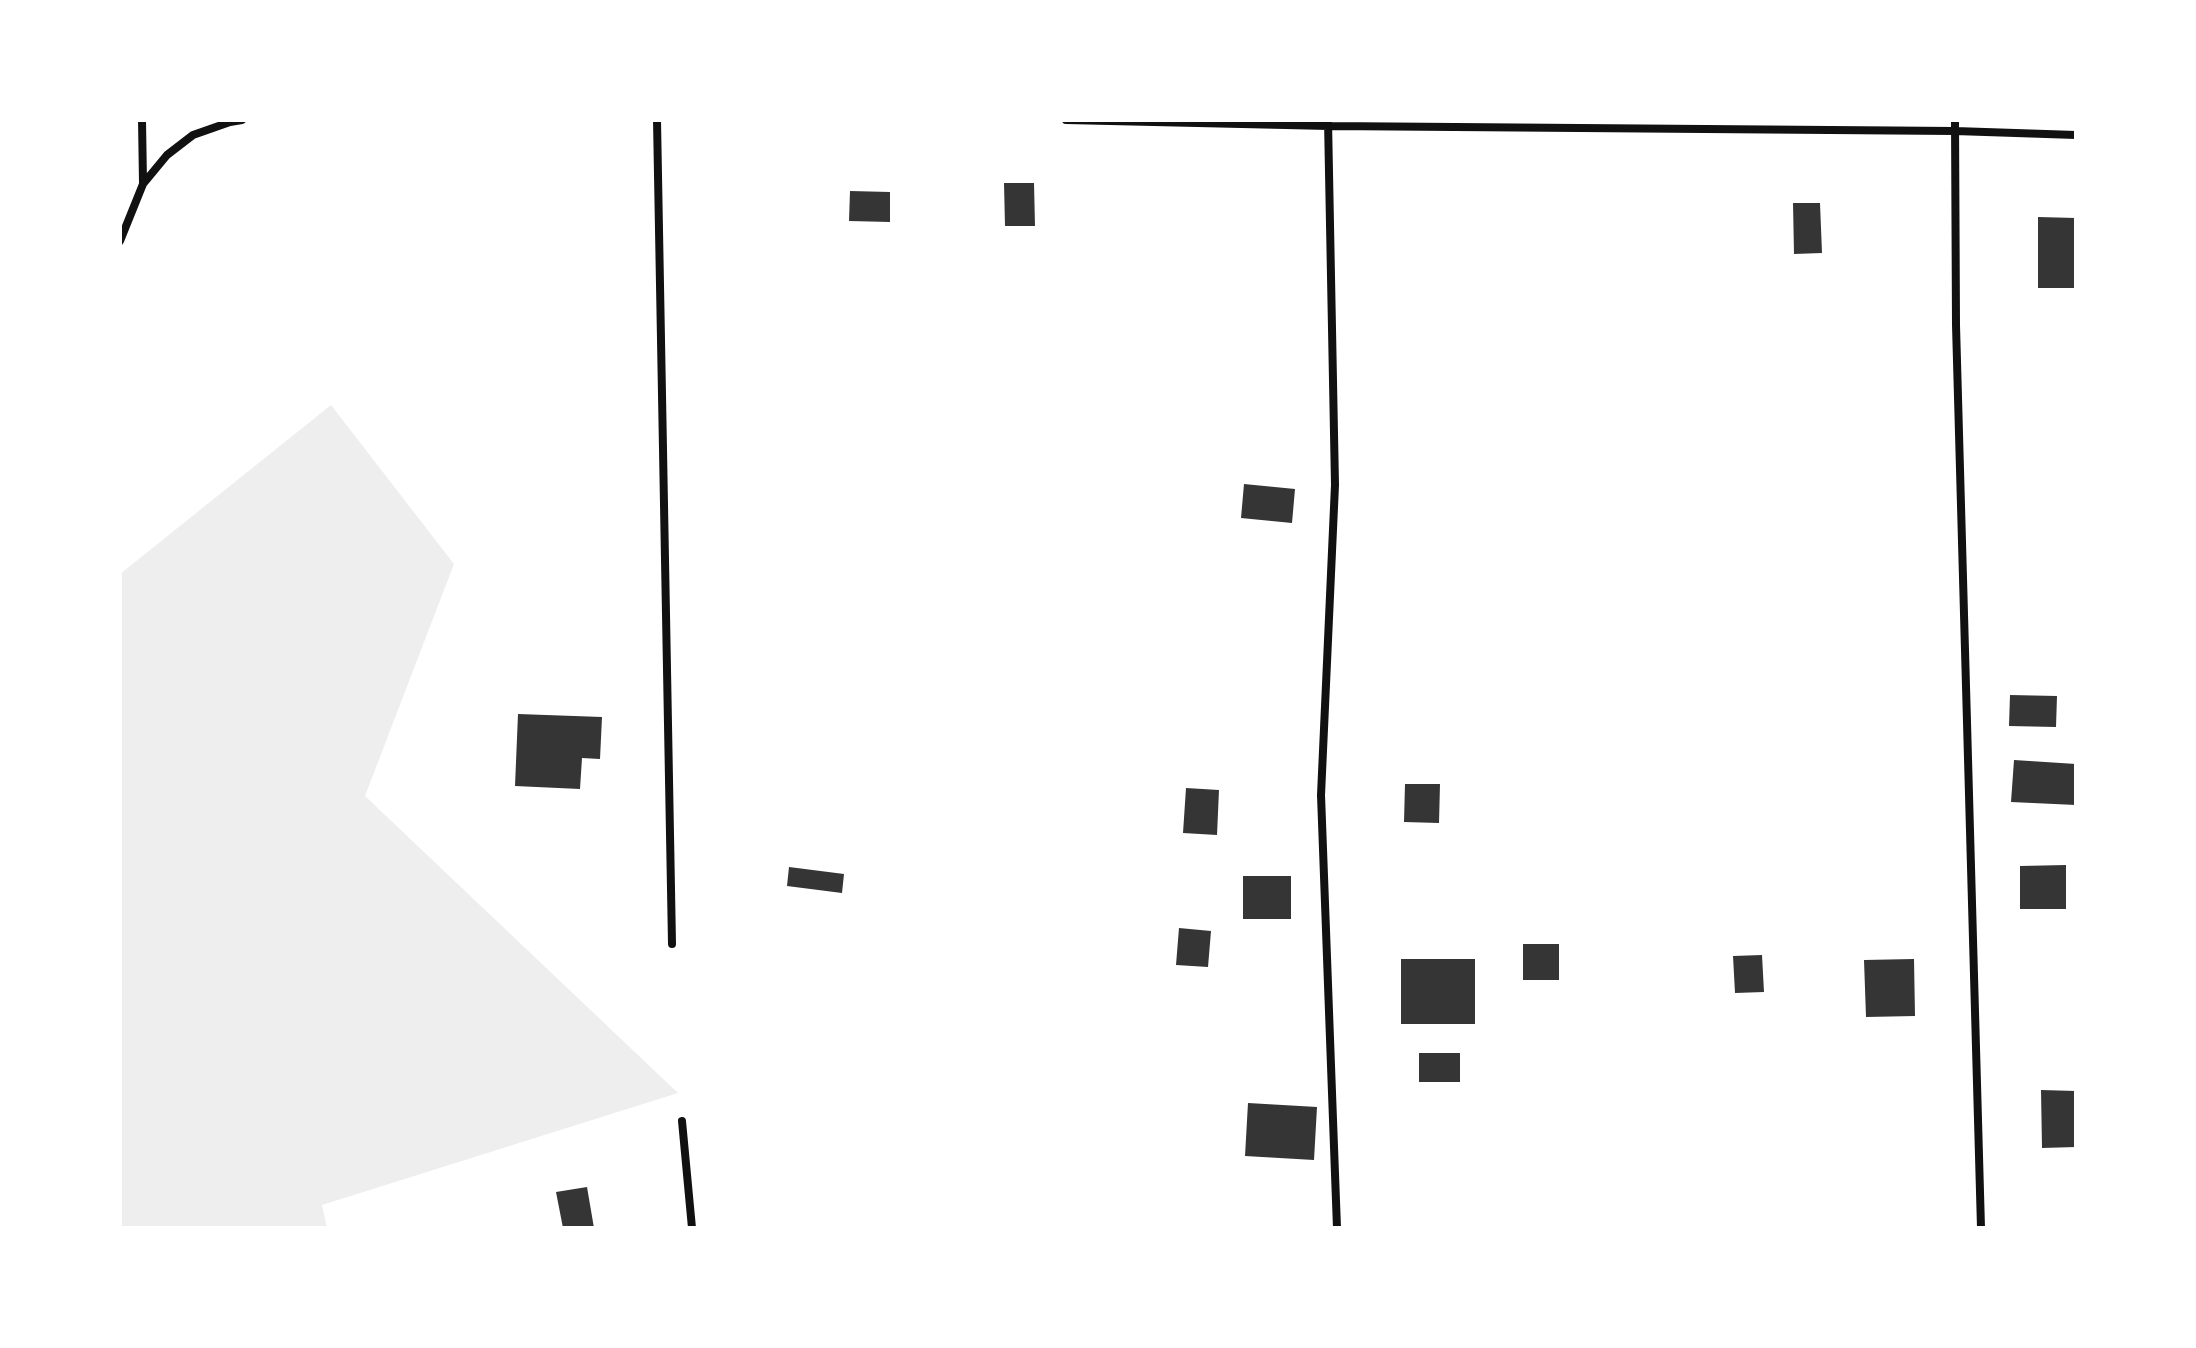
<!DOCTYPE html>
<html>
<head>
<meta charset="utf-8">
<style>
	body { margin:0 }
	#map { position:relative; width:2196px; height:1348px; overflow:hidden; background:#fff; font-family:Georgia,serif }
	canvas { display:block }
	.frame { position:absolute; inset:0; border:122px solid #fff; pointer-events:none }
</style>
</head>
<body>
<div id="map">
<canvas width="2196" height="1348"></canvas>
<div class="frame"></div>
</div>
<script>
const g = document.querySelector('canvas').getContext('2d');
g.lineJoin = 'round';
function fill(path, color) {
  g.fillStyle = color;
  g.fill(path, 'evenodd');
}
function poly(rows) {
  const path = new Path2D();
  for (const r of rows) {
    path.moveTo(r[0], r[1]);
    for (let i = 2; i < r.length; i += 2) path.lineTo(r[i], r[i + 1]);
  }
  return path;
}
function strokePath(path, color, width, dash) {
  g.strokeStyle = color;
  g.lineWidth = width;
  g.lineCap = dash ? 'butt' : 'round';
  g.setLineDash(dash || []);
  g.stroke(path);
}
const green = poly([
	[331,405,454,564,365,796,678,1093,322,1205,327,1228,120,1228,120,574]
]);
const building = poly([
	[1004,183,1034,183,1035,226,1005,226],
	[850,191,890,192,890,222,849,221],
	[1793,203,1820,203,1822,253,1794,254],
	[2038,217,2076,218,2075,288,2038,288],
	[1244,484,1295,489,1292,523,1241,518],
	[2010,695,2057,696,2056,727,2009,726],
	[518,714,602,717,600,759,582,758,580,789,515,786],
	[2014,760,2076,764,2076,805,2011,802],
	[1405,784,1440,784,1439,823,1404,822],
	[1186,788,1219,790,1217,835,1183,833],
	[2066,865,2066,909,2020,909,2020,866],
	[789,867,844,874,842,893,787,886],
	[1243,876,1291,876,1291,919,1243,919],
	[1179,928,1211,931,1208,967,1176,965],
	[1523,944,1559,944,1559,980,1523,980],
	[1762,955,1764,992,1735,993,1733,956],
	[1401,959,1475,959,1475,1024,1401,1024],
	[1914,959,1915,1016,1866,1017,1864,960],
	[1419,1053,1460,1053,1460,1082,1419,1082],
	[2041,1090,2076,1091,2076,1147,2042,1148],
	[1248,1103,1317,1107,1314,1160,1245,1156],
	[587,1187,594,1228,563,1228,556,1192]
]);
const minor = poly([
	[142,120,143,183],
	[657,120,672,944],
	[1066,120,1329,126,1955,131,2076,135],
	[1328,120,1335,485,1321,795,1337,1228],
	[1955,120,1956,325,1981,1228],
	[120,241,143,184,167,155,193,135,230,122,242,120],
	[682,1121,692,1228]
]);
fill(green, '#eee');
fill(building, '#353535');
strokePath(minor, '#111', 8);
</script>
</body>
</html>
